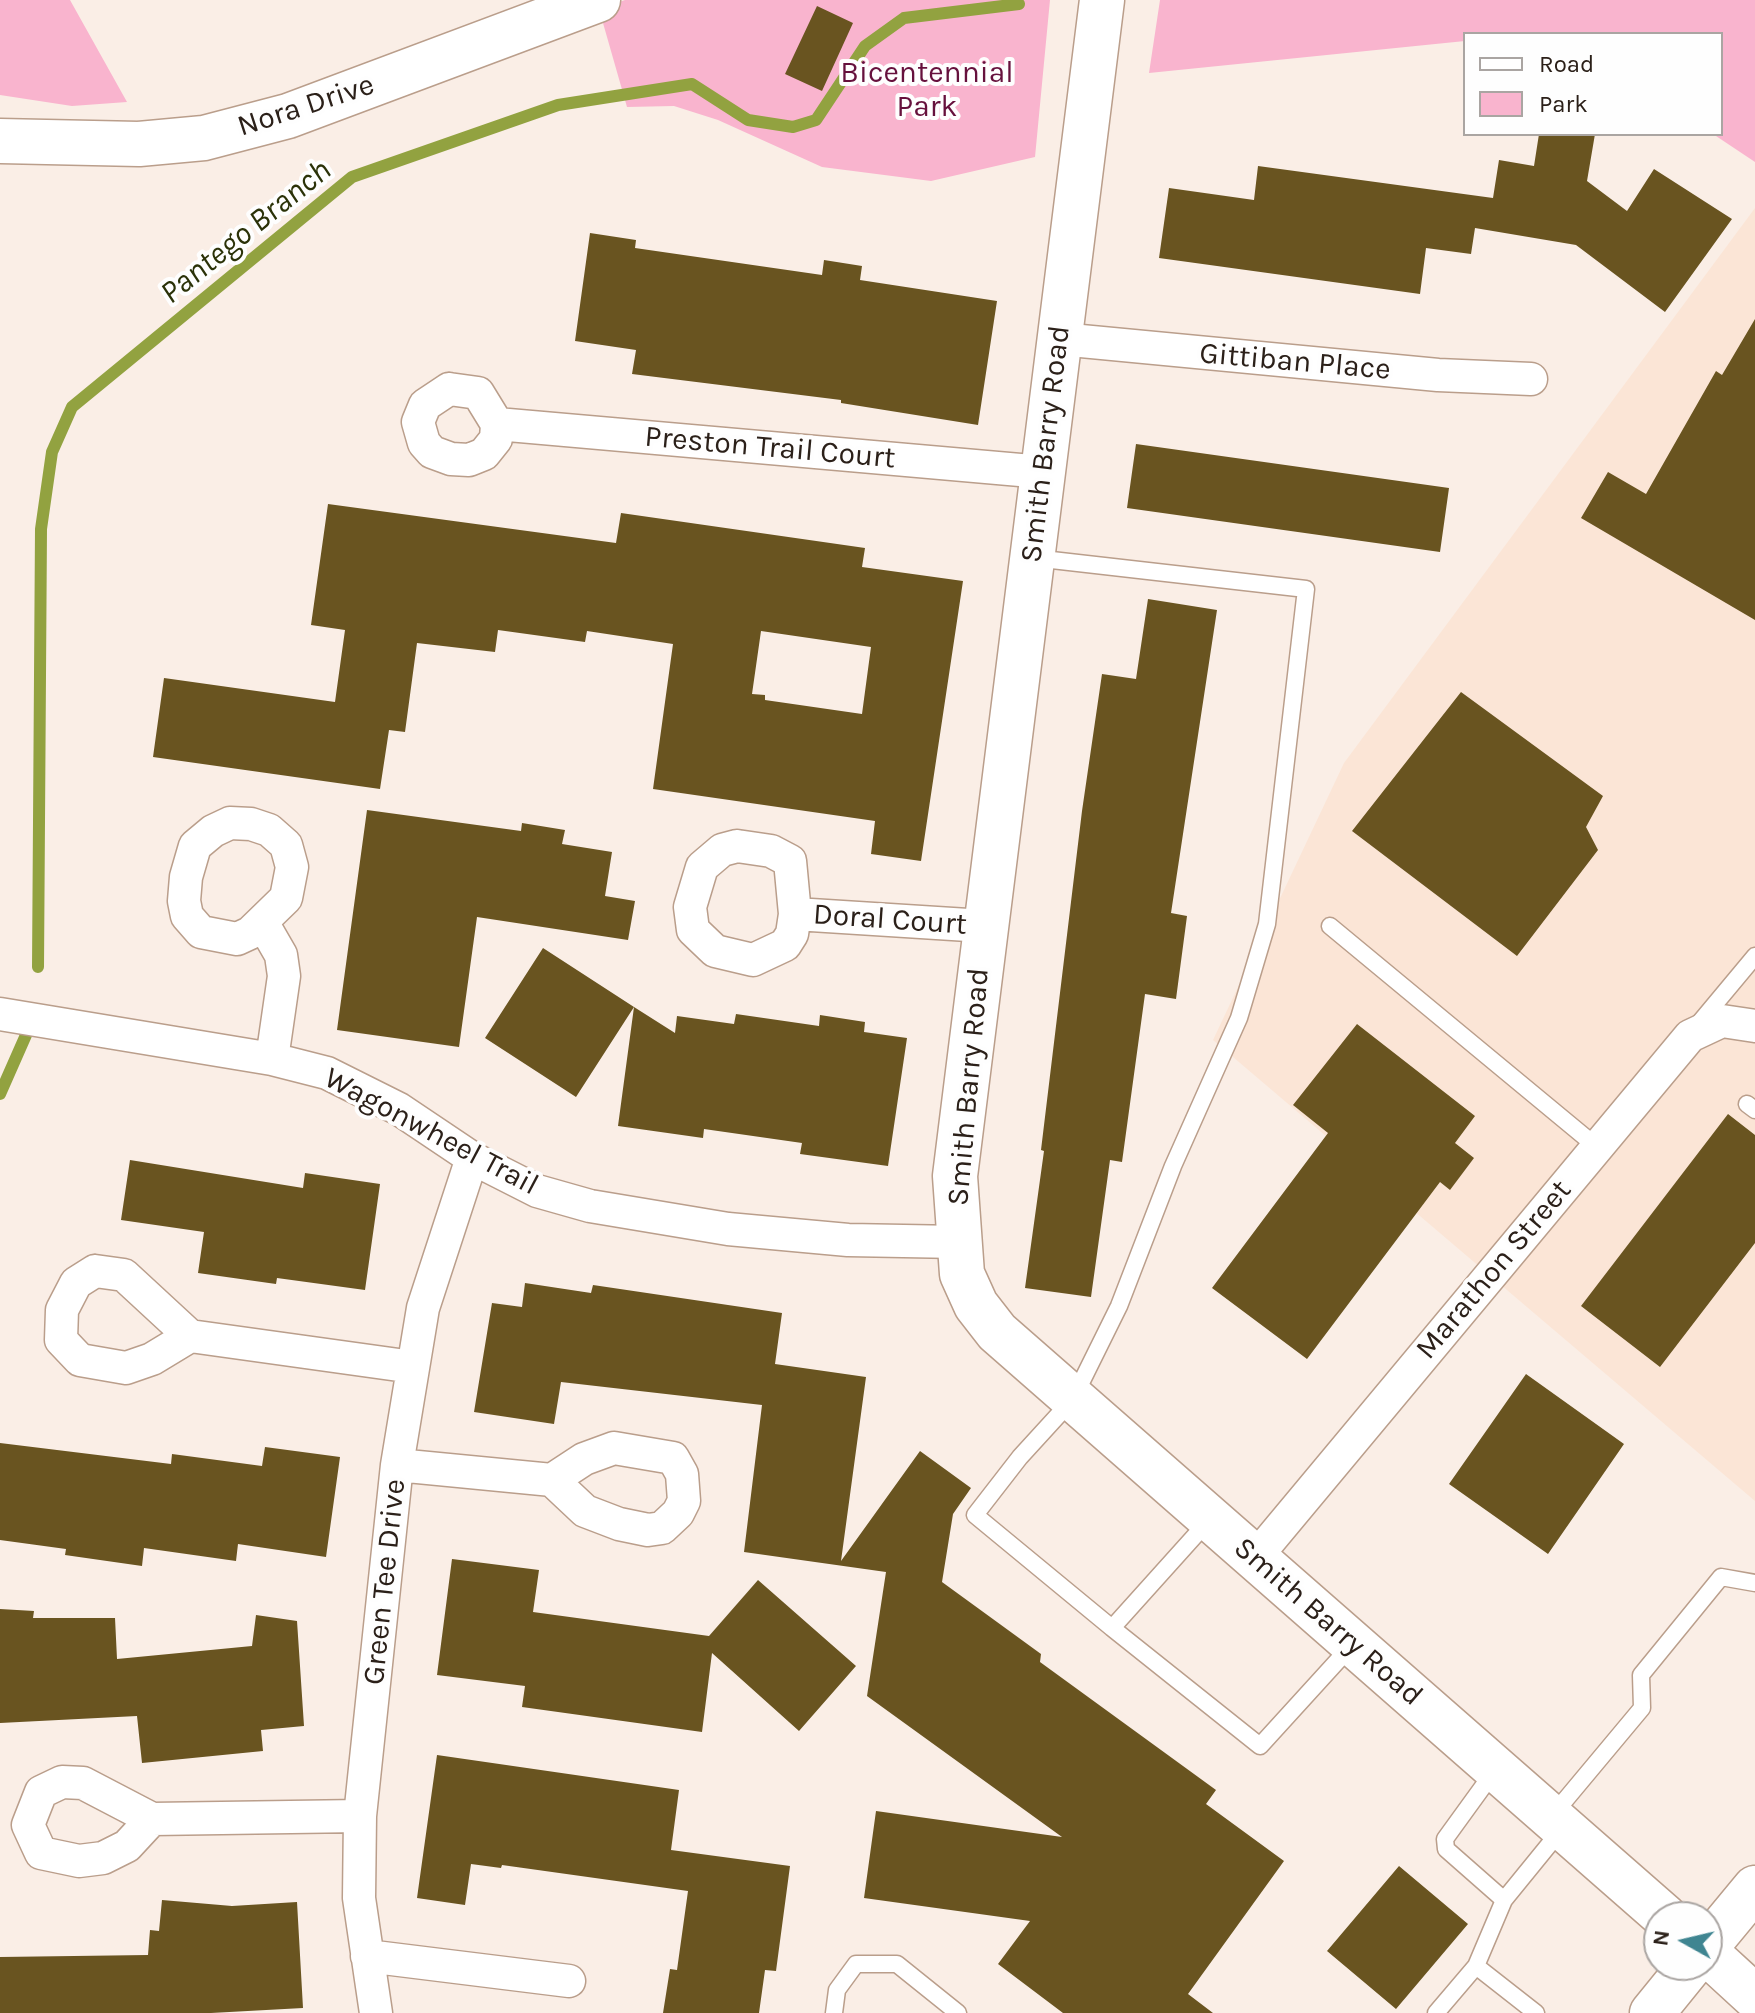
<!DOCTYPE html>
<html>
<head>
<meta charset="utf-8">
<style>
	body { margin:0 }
	#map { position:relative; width:1755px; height:2013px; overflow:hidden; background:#faeee6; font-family:Karla,sans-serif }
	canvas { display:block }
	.legend { position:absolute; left:1463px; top:32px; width:260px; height:104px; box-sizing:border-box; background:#fefefe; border:2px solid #aaa5a2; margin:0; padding:10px 14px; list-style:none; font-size:24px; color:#2b2019 }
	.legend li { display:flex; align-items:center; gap:16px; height:40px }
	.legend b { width:40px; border:2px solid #aaa5a2 }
	.north { position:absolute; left:1643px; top:1901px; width:80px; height:80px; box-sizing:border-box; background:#fefefe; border:2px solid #aaa5a2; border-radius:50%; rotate:278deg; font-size:22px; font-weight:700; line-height:32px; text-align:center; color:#2b2019 }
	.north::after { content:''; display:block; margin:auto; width:28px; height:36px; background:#3f8591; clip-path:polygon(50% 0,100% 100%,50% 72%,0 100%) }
</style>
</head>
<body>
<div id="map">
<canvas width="1755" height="2013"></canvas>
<ul class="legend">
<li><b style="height:10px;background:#fff"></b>Road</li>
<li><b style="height:22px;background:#f9b4ce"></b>Park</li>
</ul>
<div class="north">N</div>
</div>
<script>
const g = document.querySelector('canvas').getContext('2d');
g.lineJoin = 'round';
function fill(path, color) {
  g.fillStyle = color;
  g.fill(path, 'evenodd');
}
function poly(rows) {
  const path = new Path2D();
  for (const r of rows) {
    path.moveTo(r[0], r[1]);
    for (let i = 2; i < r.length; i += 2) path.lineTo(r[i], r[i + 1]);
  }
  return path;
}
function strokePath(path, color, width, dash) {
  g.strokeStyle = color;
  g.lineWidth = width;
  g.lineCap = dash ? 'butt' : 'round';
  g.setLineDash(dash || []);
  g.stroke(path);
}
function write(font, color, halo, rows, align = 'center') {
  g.font = font + ' Karla,sans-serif';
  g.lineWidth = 8;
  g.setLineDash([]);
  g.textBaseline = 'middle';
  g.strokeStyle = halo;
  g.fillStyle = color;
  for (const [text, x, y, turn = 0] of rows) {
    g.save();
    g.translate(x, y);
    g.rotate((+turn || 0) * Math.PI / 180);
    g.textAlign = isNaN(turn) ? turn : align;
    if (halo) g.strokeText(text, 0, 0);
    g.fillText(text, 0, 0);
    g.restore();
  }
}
const built = poly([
	[1755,208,1755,1501,1213,1040,1344,763]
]);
const green = poly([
	[0,0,70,0,127,102,72,106,0,95],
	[625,0,1050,0,1035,157,931,181,822,167,718,120,674,106,627,107,599,9],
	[1160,0,1755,0,1755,162,1713,134,1721,134,1721,34,1465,34,1465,41,1149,73]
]);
const stream = poly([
	[38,967,41,529,52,452,72,407,352,177,558,105,692,84,748,120,793,127,816,120,865,46,904,18,1019,4],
	[0,1094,26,1035]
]);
const building = poly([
	[817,6,853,23,822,91,785,74],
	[1539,134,1595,134,1587,181,1627,211,1654,169,1732,219,1665,312,1576,245,1475,228,1471,254,1426,248,1420,294,1159,258,1169,188,1254,200,1258,166,1493,198,1499,160,1534,166],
	[590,233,636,240,635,248,822,275,824,260,862,266,860,280,997,301,978,425,841,403,841,400,632,374,636,350,575,341],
	[1755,319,1755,620,1581,518,1608,472,1646,494,1716,371,1722,375],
	[1136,444,1449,488,1440,552,1127,508],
	[328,504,616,543,621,513,865,548,862,567,963,581,921,861,871,854,875,821,653,789,673,644,587,631,585,642,498,630,495,652,417,643,405,732,389,730,380,789,153,757,164,678,335,702,345,630,311,625],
	[761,631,871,647,862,714,765,700,765,695,752,694],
	[1148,599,1217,610,1171,913,1187,916,1176,999,1145,994,1122,1162,1110,1160,1091,1297,1025,1288,1044,1151,1041,1150,1082,811,1102,674,1136,679],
	[1461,692,1603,796,1586,827,1598,850,1517,956,1352,831],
	[367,810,521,831,522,823,565,830,562,844,612,852,605,896,635,901,628,940,477,917,459,1047,337,1030],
	[543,948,634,1007,576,1097,485,1038],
	[634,1007,675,1033,677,1016,734,1024,736,1014,819,1026,820,1015,865,1022,864,1032,907,1038,888,1166,800,1154,802,1143,704,1129,703,1138,618,1126],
	[1357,1024,1475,1116,1455,1143,1474,1158,1450,1190,1440,1182,1307,1359,1212,1288,1328,1133,1293,1105],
	[1728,1114,1755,1135,1755,1243,1660,1367,1581,1306],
	[130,1160,303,1188,305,1173,380,1184,365,1290,277,1278,276,1284,198,1273,204,1232,121,1220],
	[525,1283,591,1293,593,1285,782,1313,775,1364,866,1377,841,1561,920,1451,971,1488,953,1514,942,1582,1041,1654,1040,1662,1216,1790,1206,1804,1284,1861,1188,1994,1213,2013,1063,2013,998,1964,1030,1921,864,1898,876,1811,1062,1837,867,1696,886,1572,744,1552,762,1405,561,1382,554,1424,474,1412,492,1303,522,1307],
	[1526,1374,1624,1444,1548,1554,1449,1484],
	[0,1443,171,1464,172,1454,262,1466,265,1447,340,1457,326,1557,238,1544,236,1561,144,1548,142,1566,65,1555,66,1549,0,1540],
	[452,1559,539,1570,533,1612,709,1636,758,1580,856,1666,799,1731,712,1653,702,1732,522,1707,525,1686,437,1675],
	[0,1609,34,1611,33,1618,115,1618,117,1659,252,1646,256,1615,297,1621,304,1726,261,1730,263,1751,142,1763,137,1716,0,1723],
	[437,1755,679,1790,671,1850,790,1866,776,1971,765,1970,759,2013,663,2013,670,1969,677,1970,688,1891,502,1865,501,1868,471,1864,465,1905,417,1898],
	[1399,1866,1468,1924,1396,2009,1327,1951],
	[162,1900,232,1906,297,1902,303,2008,211,2013,0,2013,0,1957,148,1955,150,1930,159,1931]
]);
const lane = poly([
	[1034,558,1306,589,1267,924,1239,1018,1173,1166,1119,1306,1073,1399,1020,1457,975,1515,1112,1628,1210,1519],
	[1330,926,1597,1147],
	[1695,1028,1755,956],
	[1747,1104,1755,1110],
	[1112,1628,1260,1746,1352,1645],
	[1551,1817,1642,1708,1641,1675,1721,1577,1755,1583],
	[1504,1900,1561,1830],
	[1476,1966,1536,2013],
	[834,2013,837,1990,856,1964,897,1964,958,2013],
	[1436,2013,1476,1966,1504,1900,1446,1849,1445,1839,1495,1770]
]);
const street = poly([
	[1060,339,1438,375,1531,379],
	[449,389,478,393,497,424,496,439,484,454,469,460,451,459,432,452,424,443,418,422,425,405,449,389],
	[497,424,1043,472],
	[230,823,251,824,269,830,286,845,292,867,286,898,250,933,237,939,201,932,187,916,184,901,186,877,195,846,213,831,230,823],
	[737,846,771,851,790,861,795,914,792,934,785,945,753,960,715,951,693,930,690,907,702,867,722,850,737,846],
	[795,914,984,926],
	[262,922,281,955,284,976,272,1059],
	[0,1014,272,1059,327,1073,399,1109,472,1158,537,1191,590,1206,728,1229,848,1240,959,1242],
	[95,1271,124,1275,190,1336,152,1359,126,1368,80,1360,61,1340,62,1310,76,1283,95,1271],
	[190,1336,413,1367],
	[614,1448,673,1458,682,1474,684,1501,678,1513,662,1528,648,1530,619,1524,585,1511,552,1480,584,1459,614,1448],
	[397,1465,552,1480],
	[1255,1558,1690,1036,1722,1021,1755,1026],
	[152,1819,83,1783,62,1782,41,1792,28,1825,41,1853,79,1861,103,1858,127,1846,152,1819,360,1816],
	[367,1956,569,1981],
	[376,2013,359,1898,360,1816,397,1465,423,1308,472,1158]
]);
const secondary = poly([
	[1102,0,955,1176,962,1274,976,1305,997,1332,1665,1917],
	[0,141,139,144,204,138,288,116,598,0],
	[1707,1953,1755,1997]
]);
const primary = poly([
	[1707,1946,1755,1888],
	[1652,2013,1691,1965]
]);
const parkNames = [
	["Bicentennial",927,73],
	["Park",927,107]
];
const streetNames = [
	["Nora Drive",306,106,-18],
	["Gittiban Place",1295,362,5],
	["Smith Barry Road",1046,444,-83],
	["Preston Trail Court",770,448,5],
	["Doral Court",890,920,4],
	["Smith Barry Road",969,1087,-85],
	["Wagonwheel Trail",431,1132,28],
	["Marathon Street",1494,1270,-50],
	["Green Tee Drive",385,1582,-84],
	["Smith Barry Road",1328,1622,41]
];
const waterNames = [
	["Pantego Branch",246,232,-39]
];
fill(built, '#fbe5d6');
fill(green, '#f9b4ce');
strokePath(stream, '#92a240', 12);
fill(building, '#695420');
strokePath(lane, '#ba9e8b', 19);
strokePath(street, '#ba9e8b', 35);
strokePath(secondary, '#ba9e8b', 47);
strokePath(primary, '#ba9e8b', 47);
strokePath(lane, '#fff', 16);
strokePath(street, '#fff', 32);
strokePath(secondary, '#fff', 44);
strokePath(primary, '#fff', 44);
write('30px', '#66113d', '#fefefe', parkNames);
write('30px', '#2b2019', '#fefefe', streetNames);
write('italic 32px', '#2b3208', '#fefefe', waterNames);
</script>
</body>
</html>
